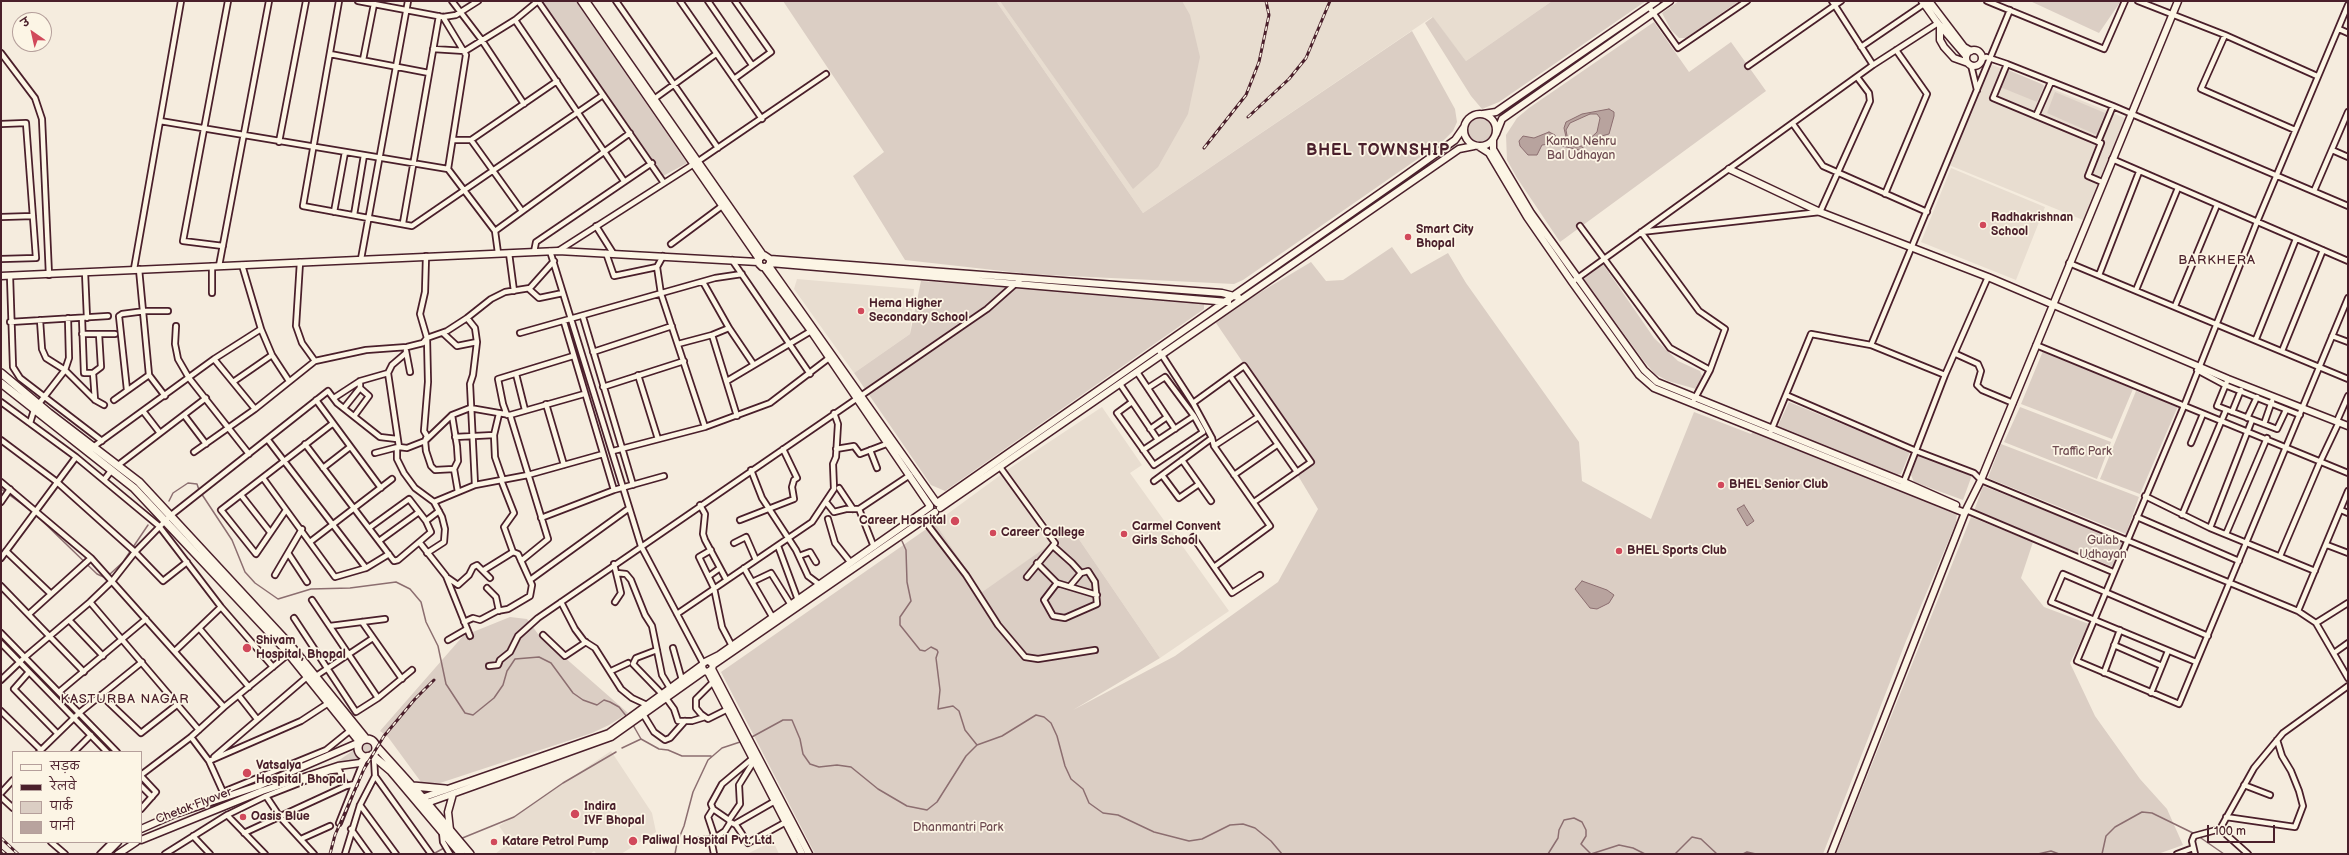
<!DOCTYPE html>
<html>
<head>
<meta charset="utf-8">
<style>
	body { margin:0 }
	#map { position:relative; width:2349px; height:855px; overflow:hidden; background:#f5ecde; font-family:"Balsamiq Sans","Playpen Sans Deva",sans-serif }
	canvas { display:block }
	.frame { position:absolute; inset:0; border:2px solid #4a1f2b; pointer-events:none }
	.legend { position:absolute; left:12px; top:751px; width:130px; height:92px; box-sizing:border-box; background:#fcf5e5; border:1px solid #b59f9b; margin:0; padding:5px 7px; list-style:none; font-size:12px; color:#4a1f2b }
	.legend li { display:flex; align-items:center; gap:8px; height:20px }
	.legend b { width:20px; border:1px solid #b59f9b }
	.north { position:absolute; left:12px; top:12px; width:40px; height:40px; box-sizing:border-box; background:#fcf5e5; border:1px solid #b59f9b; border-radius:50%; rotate:326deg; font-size:11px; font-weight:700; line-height:16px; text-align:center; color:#4a1f2b }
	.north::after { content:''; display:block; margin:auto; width:14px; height:18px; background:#d1495b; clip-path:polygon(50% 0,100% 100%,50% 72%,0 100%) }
	.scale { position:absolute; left:2207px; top:825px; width:68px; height:18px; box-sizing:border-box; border:2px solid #4a1f2b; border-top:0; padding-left:5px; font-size:12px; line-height:14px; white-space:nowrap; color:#4a1f2b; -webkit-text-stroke:3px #fcf5e5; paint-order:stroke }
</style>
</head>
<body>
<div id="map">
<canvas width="2349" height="855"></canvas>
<div class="frame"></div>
<ul class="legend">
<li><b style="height:5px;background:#fcf5e5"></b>सड़क</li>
<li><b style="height:5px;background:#4a1f2b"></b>रेलवे</li>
<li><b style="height:11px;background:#dbcec4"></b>पार्क</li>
<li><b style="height:11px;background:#b8a39e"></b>पानी</li>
</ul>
<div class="north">उ</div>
<div class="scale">100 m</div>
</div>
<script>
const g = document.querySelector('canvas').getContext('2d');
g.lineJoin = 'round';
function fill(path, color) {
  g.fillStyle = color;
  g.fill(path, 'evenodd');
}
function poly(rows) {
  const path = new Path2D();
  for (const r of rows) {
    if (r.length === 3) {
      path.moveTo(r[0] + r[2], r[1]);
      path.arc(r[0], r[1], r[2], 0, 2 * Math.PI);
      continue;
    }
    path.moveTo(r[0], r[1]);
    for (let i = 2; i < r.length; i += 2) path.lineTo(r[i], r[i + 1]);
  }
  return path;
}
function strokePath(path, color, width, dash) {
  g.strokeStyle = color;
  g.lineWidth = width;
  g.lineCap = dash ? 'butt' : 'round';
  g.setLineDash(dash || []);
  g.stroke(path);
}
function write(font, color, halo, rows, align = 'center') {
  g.font = font + ' "Balsamiq Sans",sans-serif';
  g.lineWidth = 3.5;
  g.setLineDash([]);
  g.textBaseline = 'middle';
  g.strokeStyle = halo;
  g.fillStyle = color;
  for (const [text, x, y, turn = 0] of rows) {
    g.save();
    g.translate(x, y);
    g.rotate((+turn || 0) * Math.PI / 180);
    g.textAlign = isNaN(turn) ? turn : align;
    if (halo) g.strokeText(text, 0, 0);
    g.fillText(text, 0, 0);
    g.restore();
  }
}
const built = poly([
	[996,1,1552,1,1466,61,1432,17,1143,213],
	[1990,64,2125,118,2083,220,1949,165],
	[1951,168,2045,207,2016,280,1921,242],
	[797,279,914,289,910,334,854,373,794,289],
	[1102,407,1142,465,1130,473,1229,611,1160,658,1072,529,1058,539,1007,470],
	[1002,474,1052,544,982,592,935,523],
	[611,751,652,813,656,832,621,854,597,854,594,851,590,854,495,854,510,842,499,826],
	[773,841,779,854,747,854]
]);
const green = poly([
	[541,1,576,1,687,163,663,176],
	[783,1,996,1,1143,213,1412,31,1455,109,1457,122,1453,131,1442,142,1243,280,1234,284,1029,274,905,260,853,176,884,152],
	[1000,1,1182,1,1190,15,1200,57,1188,114,1158,167,1133,189],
	[1552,1,1646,1,1499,102,1482,109,1471,96,1425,23,1433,17,1466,61],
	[1679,1,1739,1,1686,38,1679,38,1671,30,1662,13],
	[2030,1,2121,1,2099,33],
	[1645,12,1647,14,1501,115,1499,113],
	[1654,22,1689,72,1731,42,1766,91,1560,242,1517,178,1507,160,1506,135,1517,118,1529,108],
	[2008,70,2044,85,2037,102,2000,87],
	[2055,92,2105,113,2097,135,2047,113],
	[1480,130,13],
	[1392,247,1411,274,1448,253,1466,283,1579,442,1582,481,1651,519,1694,412,1751,434,1753,432,1957,513,1956,523,1906,641,1823,854,815,854,721,672,935,523,982,592,1072,529,1160,658,1073,710,1175,656,1278,582,1318,509,1297,474,1312,464,1214,320,1311,262,1326,281,1343,280],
	[1603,264,1654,338,1678,361,1700,371,1702,376,1696,389,1668,381,1655,374,1643,360,1584,279],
	[921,281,1164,297,1165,301,1201,302,1204,304,1204,309,945,491,931,485,854,373,910,334],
	[2043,351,2133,389,2112,439,2021,404],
	[2136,391,2178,406,2140,494,2100,479],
	[1789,402,1910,452,1901,474,1895,475,1777,428],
	[2020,407,2111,442,2097,479,2004,442],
	[2001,444,2139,497,2126,534,1988,478],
	[1918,455,1972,475,1963,500,1914,482,1911,475],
	[1983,486,2124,541,2113,567,1974,511],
	[1971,517,2033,542,2021,578,2044,607,2089,624,2070,663,2095,716,2140,779,2167,809,2183,845,2158,854,1836,854],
	[510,617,527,619,538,634,628,713,609,725,592,733,440,783,429,785,421,782,388,737,380,731,463,636],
	[368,748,5],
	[354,750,359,754,360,759,335,763]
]);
const water = poly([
	[1609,109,1614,112,1614,116,1609,134,1598,137,1579,150,1558,145,1566,137,1564,128,1566,122,1582,114,1609,109],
	[1590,114,1597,114,1600,118,1597,132,1582,146,1575,147,1568,141,1566,130,1570,123,1590,114],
	[1549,132,1555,135,1556,143,1542,145,1537,155,1528,155,1520,146,1519,141,1523,136,1534,138,1549,132],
	[1744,505,1754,521,1747,526,1737,509,1744,505],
	[1582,581,1607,590,1614,595,1609,603,1597,609,1590,608,1575,589,1582,581]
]);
const stream = poly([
	[1,489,33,512,97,574,106,578],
	[201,493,232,540,245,572,255,583,278,599,311,589,350,588,396,582,410,589,421,602,426,622,438,646,446,684,465,713,473,715,494,698,503,685,507,671,515,659,539,657,551,663,573,693,583,700,597,705,604,700,610,702,619,707,627,717],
	[169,501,173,493,188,483,197,484,199,490],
	[902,541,906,550,907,582,911,601,900,617,900,625,920,650,925,651,931,647,937,650,938,652,936,658,940,690,938,709,953,706,959,711,965,730,977,745],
	[109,575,123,562,148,525],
	[633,725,641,739,659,749,668,750,682,756,711,756],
	[750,738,783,720,792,720,800,739,803,754,810,764,819,767,837,765,851,767,878,789,907,806,927,810,937,802,966,756,977,745,1002,736,1036,715,1044,717,1051,723,1057,736,1065,766,1071,779,1083,789,1089,803,1103,813,1118,815,1154,832,1189,841,1202,839,1230,825,1243,824,1255,828,1271,841,1282,854],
	[622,748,641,739],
	[2198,836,2224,854],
	[460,839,514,817,563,783,616,752],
	[435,853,444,848],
	[675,854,677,843,684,826,693,792,708,760,722,748,743,741],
	[1548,854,1558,838,1559,830,1564,820,1574,818,1582,822,1586,830,1586,836,1581,844,1591,854,1619,845,1633,848,1645,854],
	[1675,854,1692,837,1701,839,1717,854],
	[1743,854,1747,852,1756,854],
	[2038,854,2051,851,2059,854],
	[2102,854,2106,836,2115,827,2142,812,2152,813,2195,834]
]);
const street = poly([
	[339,1,303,206,412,226,603,95],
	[358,1,443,17,456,15,478,1],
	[452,1,481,39,524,104],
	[538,1,664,183],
	[616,1,718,148],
	[680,1,762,119],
	[708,1,752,65],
	[1832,1,1873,65],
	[1987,1,2104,49,2125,1],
	[2138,1,2225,35,2317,76],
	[2348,5,2257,222,2184,406,2077,661,2179,704,2348,298],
	[1649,7,1678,48,1747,1],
	[443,17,466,55,448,169],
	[515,20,624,181],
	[2339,29,2348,33],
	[2225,35,2201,89,2295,130],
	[1861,47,1924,4],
	[433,49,465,51,515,20,538,1],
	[1,53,35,98,42,119,49,275],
	[330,54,429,73],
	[1982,59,1986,57,2007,64,2113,106,2348,206],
	[363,60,374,4],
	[2007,64,1993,98,2101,143,2088,176,2102,182],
	[1971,65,1977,90],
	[1748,66,1841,1],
	[734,79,771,52,735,1],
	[654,99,716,54],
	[2036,116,2051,82],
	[160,121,448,169,495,231,498,253],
	[1,124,26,123,36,258,1,259],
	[1793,124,1823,166,1927,212],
	[453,140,471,140,557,81],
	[471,140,522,211],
	[279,142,306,1],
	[2098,142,2113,106],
	[2332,150,2348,157],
	[2112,159,2348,261],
	[2314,191,2348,112],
	[1885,194,1927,94,1896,50],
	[334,212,345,152],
	[354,215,364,155],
	[1,217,33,216],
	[403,223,439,16],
	[596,226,613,253],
	[1580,226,1670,348,1710,370],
	[495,231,630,133],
	[671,244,722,206],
	[223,246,183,241,228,1],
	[550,251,641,546,703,663],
	[558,251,697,162,826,74],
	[534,252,536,242,652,163],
	[509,253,514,291],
	[606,253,614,276,657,267],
	[426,256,425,292,420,314,427,338,428,382,424,431,427,436,425,441,426,451,431,466,435,470,454,469],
	[663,256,657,267,661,294,705,427],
	[361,259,408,1],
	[732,260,810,374],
	[300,262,296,326,302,343,315,361],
	[2069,263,2348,379],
	[242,265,261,329,272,355,289,381],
	[212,266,212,293],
	[219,266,269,1],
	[134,269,181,1],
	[139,269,149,375,165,396],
	[85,272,87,318],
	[2099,275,2139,172],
	[10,276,13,367,20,378,102,441],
	[1575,280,1873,65,1938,23],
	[703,282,729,328,754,365],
	[529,289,539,298,563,293],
	[2136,290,2178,188],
	[2175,306,2217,205],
	[583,317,633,485],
	[82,318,84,373,93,373],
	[40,320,42,349,46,358,65,370,95,400,104,405],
	[10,322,108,316],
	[564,322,614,490],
	[176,326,175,344,178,359,189,378,249,454],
	[443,333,457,346,477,342,475,328,467,318],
	[520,333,715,278,742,274],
	[82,334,115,334],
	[712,335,737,416],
	[2332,336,2348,342],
	[2256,339,2296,239],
	[678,344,712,335,729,328],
	[1871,345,2010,10],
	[2036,345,2348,473],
	[1158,349,1193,403,1212,438,1214,446,1270,526,1214,567],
	[406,351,410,372],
	[2282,351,2323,250],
	[593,352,672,326],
	[406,353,392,365,388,373,399,447,407,448,425,441,452,415,470,408,510,415,584,394],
	[1956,354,1978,364,1981,371,1977,385,1982,390,2013,403],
	[214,359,255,409],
	[2197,370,2225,385,2300,415],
	[1137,372,1175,429],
	[516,374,525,410],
	[638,375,658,439],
	[1230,376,1297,472],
	[2228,379,2217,406,2277,429,2286,410],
	[727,381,811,331],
	[233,382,272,355],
	[1120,384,1158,440],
	[603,387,684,361],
	[127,390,119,316,122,314,145,311,168,311],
	[1786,395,1916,451,1974,473,1981,480,2298,611,2316,623,2348,678],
	[334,398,360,381,388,373],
	[95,400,93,373,101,367,99,334],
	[114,400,149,375],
	[316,400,381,488],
	[1694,400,1710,370,1725,329,1699,311,1641,232,1820,212,1870,101,1869,93,1857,77],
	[1,402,76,457,159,526,221,607,273,667],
	[1132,402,1117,413,1154,465,1203,432,1194,416],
	[1193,403,1244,366,1311,462,1254,502],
	[546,404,564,465],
	[344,408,360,388],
	[143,411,160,433],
	[2232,412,2241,390],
	[499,414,494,435,495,457,503,480],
	[184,415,206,444],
	[355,415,369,396,360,388,360,381],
	[452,415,457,446,458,461,454,469,458,492],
	[507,415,503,404,498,379,573,356],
	[510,415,548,539,521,561],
	[2247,418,2257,397],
	[2337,421,2348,396],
	[30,423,34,410,65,370,69,358,68,318],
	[2264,424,2272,401],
	[1150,429,1167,417],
	[1771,431,1811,334,1871,345,1945,375],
	[455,437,494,435],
	[1,440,57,482,135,552,163,581,187,562],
	[268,440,366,568,389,554],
	[2191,443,2203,414],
	[305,444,394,561,398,560,431,532,426,521,409,499,369,528],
	[1214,446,1258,417],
	[93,447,214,359,261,329],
	[397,448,397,459,404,473,415,488,434,502,442,517,445,529,444,542,427,553],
	[836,449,854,446,860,454,889,443],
	[870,450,877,468],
	[1143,450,1194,416,1165,377,1148,388],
	[613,451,705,427,770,403,829,358],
	[194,452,255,409,315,361,366,350,407,347,423,343,427,338,447,331,467,318,491,299,505,292,530,288,554,261],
	[375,453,398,447],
	[1182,460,1211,501],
	[117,466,206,398],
	[1000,467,1055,543,1027,577],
	[323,468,350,447],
	[751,470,762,498,796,550,808,576,820,585],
	[1162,475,1179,498,1199,484],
	[1234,475,1277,445],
	[263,478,335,577,366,568],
	[104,480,111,471],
	[501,480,514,513,504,527,513,552],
	[1154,481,1212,438],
	[1,482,91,558,224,707],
	[1903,484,1945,375,1988,277],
	[475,485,528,475,603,454],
	[839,488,853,509],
	[241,495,270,532],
	[2145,496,2210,528,2315,571],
	[1,502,10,489],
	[434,502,475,485,470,384,473,375,477,342],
	[826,502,834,512,846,509,859,509],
	[700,505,705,514,703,534,705,540,726,579],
	[286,510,256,554,221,510,332,424],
	[1966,510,2113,572],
	[2341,510,2348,513],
	[2182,515,2226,410],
	[2137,517,2239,561],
	[541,518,614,490,664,476],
	[828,519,835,543,851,563],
	[740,520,794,499,792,487,794,480,797,478,783,449],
	[924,520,966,575,998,625,1025,657,1038,659,1095,650],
	[426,521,439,511],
	[2210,528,2252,420],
	[2226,534,2267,438],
	[1193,537,1232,593,1260,575],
	[379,541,419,512],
	[310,542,392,479],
	[420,543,446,576,470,636],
	[734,543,746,537,756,560],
	[2327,545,2348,553],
	[778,546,798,600],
	[1053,546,1072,563,1081,573,1088,571,1095,582,1097,604,1065,618,1053,616,1044,600,1057,583],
	[874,547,859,509,910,475],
	[711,550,699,557,714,588,722,627,732,646],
	[6,551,51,594],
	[288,553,307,582],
	[799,556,810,552,816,562],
	[2280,556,2320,462,2339,422],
	[1,558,76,457],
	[1037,563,1057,583,1097,595],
	[614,564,621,593,615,602],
	[744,568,773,618],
	[617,573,626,574,631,580,645,615,652,626,662,675,670,688],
	[275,575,302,529],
	[709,576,720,568],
	[448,578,458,585,469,575,473,567,477,565,490,578],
	[530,580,628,509],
	[752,582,771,573,791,605],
	[1,586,84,672],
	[1070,586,1081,573],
	[487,588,496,597,499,611],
	[312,600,378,698],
	[90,602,199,730],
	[561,602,575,629,584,641,595,648,621,689,632,698,647,705],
	[2298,611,2348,491],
	[29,614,91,558],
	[677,614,812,522,834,489,833,464,836,457,838,424,834,413],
	[294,618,356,712,378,698,412,670],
	[69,620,103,656],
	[362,622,402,679],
	[464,622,473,618,480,620,497,611,508,609,530,596,532,585,518,554,513,552,484,570],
	[2316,623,2348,603],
	[330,626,385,619],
	[199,628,249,687],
	[1,633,117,752],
	[543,635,565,656,586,642],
	[448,640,467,629],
	[1,643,107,752],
	[2114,645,2162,666],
	[673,648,682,680],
	[176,650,221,607],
	[657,650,636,658,633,664,662,694],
	[2334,653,2348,643],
	[2196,662,2051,602,2063,574,2208,636],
	[489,666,498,665,500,660,510,652,518,636,538,618,987,309,1022,278],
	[611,671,628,663],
	[29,672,14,689,57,733],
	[2104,673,2120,630],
	[316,676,373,638],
	[1,680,25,657,90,602,113,580,135,552,170,516,328,391,337,403,380,437,397,439],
	[713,682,696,699,696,708,701,714,708,719,728,709],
	[59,692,146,619],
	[2151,693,2168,651],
	[101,695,141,733,178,704],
	[239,696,257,719],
	[666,698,674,709,678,721,692,721,705,717],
	[1,711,41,750],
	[643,714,654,732,665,740,670,738,685,721],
	[191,737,209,761,223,792,326,750,352,729],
	[39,752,79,713,142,662],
	[74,752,91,735],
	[214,757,307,677],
	[209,761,301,721,330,702],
	[141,775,191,737,224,707,291,652],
	[141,776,156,792,141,809],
	[375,776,431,854],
	[2244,785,2270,795],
	[141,786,152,797],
	[1,793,13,780],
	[266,796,280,817,314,854],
	[1,797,13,808],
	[360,805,396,854],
	[713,809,729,820],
	[227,815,265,854],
	[2226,817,2295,827,2303,806,2299,791,2291,771,2282,756,2277,740],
	[730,822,736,825,748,843,786,822],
	[339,823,364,760],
	[735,824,775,801],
	[351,829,369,854],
	[2220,829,2248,854],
	[442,832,443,842,450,854],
	[244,833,346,786,355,784],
	[193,836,210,854],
	[301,839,330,826],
	[691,841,713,839,725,831,730,823,729,820,740,804,739,785,754,761],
	[51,842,65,854],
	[100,854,112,842],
	[165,854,227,815,266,796,330,771,339,770,346,786],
	[345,854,360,805,375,776,374,758],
	[714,854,712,844,714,835,708,817,713,809,711,804,722,784,753,758],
	[2177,854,2193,848],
	[2195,854,2192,841,2194,836,2220,829,2254,768,2283,733,2348,686]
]);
const secondary = poly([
	[581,1,759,259],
	[586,1,763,255],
	[1922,1,1937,22,1966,56],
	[1929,1,1964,47,1971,51],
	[1940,27,1940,40,1944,47,1954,58,1968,63],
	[1974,58,8],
	[1480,130,16],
	[1483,114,1496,112,1657,1],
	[1496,134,1502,119,1670,1],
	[1493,140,1493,149,1531,213,1644,370,1657,382,1904,482,1956,505],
	[1478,146,1489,153,1527,217,1572,282,1639,375,1654,388,1965,513],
	[1729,169,1820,212,1988,277,2228,379,2348,426],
	[770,259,770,263,767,267,762,267,759,264,759,259,764,255,770,259,1222,293,1238,297],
	[770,263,1228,302],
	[769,266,936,502],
	[764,267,811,331,930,506],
	[1,276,558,251,758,262],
	[937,503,1406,175,1455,140,1464,127],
	[940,508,1459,149,1474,146],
	[709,661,713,665,712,669,708,672,704,671,702,667,703,663,719,655,930,507],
	[713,665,935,512],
	[712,669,809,854],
	[708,672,802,854],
	[419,799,609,733,702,665],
	[424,804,611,737,704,671],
	[141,829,175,814,258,786,360,742],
	[450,830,448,812,453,794],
	[141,840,262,791,338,766,360,763,368,756],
	[106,854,118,842],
	[118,854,136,842],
	[1831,854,1966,510,1981,480,2178,1]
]);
const primary = poly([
	[1,373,49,413,139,482,290,645,366,739],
	[1,383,134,488,285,649,360,742],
	[367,748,9],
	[376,746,422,797,470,854],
	[372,755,391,771,461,854],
	[413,786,445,789]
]);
const rail = poly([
	[1248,117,1289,79,1306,58,1330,1],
	[1204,148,1246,95,1259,62,1269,15,1266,1],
	[1,838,18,854],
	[1,850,6,854],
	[330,854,335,835,364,769,384,736,415,699,434,680]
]);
const markers = [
	[1983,225,4,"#d1495b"],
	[1408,237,4,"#d1495b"],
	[861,311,4,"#d1495b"],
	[1721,485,4,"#d1495b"],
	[955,521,5,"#d1495b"],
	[993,533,4,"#d1495b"],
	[1124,534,4,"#d1495b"],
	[1619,551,4,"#d1495b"],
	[247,648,5,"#d1495b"],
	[247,773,5,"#d1495b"],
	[575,814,5,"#d1495b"],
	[243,817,4,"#d1495b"],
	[633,841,5,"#d1495b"],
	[494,842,4,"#d1495b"]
];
const parkNames = [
	["Kamla Nehru",1581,142],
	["Bal Udhayan",1581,156],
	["Traffic Park",2082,452],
	["Gulab",2103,541],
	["Udhayan",2103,555],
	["Dhanmantri Park",958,828]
];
const poiNames = [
	["Radhakrishnan",1991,218],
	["School",1991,232],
	["Smart City",1416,230],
	["Bhopal",1416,244],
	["Hema Higher",869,304],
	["Secondary School",869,318],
	["BHEL Senior Club",1729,485],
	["Career Hospital",946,521,"right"],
	["Carmel Convent",1132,527],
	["Girls School",1132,541],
	["Career College",1001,533],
	["BHEL Sports Club",1627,551],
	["Shivam",256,641],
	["Hospital, Bhopal",256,655],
	["Vatsalya",256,766],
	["Hospital, Bhopal",256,780],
	["Indira",584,807],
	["IVF Bhopal",584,821],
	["Oasis Blue",251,817],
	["Paliwal Hospital Pvt. Ltd.",642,841],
	["Katare Petrol Pump",502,842]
];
const streetNames = [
	["Chetak Flyover",194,806,-21]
];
const neighbourhoodNames = [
	["BARKHERA",2217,261],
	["KASTURBA NAGAR",125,700]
];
const districtNames = [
	["BHEL TOWNSHIP",1378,151]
];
fill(built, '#e8ddd0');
fill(green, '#dbcec4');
fill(water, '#b8a39e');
strokePath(water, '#8c6e70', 1);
strokePath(stream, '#8c6e70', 1.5);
strokePath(street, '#4a1f2b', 8);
strokePath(secondary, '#4a1f2b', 9);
strokePath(primary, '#4a1f2b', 10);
strokePath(street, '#fcf5e5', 4.5);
strokePath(secondary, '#fcf5e5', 6);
strokePath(primary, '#fcf5e5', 7);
strokePath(rail, '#4a1f2b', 3);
strokePath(rail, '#fcf5e5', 1.5, [4.5]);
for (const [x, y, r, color] of markers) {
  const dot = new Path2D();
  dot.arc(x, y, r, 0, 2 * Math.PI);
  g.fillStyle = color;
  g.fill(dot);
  strokePath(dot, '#fcf5e5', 1.5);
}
write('12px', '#6e4b51', '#fcf5e5', parkNames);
write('bold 12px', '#4a1f2b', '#fcf5e5', poiNames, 'left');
write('12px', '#4a1f2b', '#fcf5e5', streetNames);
g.letterSpacing = '1px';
write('13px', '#4a1f2b', '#fcf5e5', neighbourhoodNames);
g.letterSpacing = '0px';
g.letterSpacing = '1px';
write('bold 16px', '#4a1f2b', '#fcf5e5', districtNames);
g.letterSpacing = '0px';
</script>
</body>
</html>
